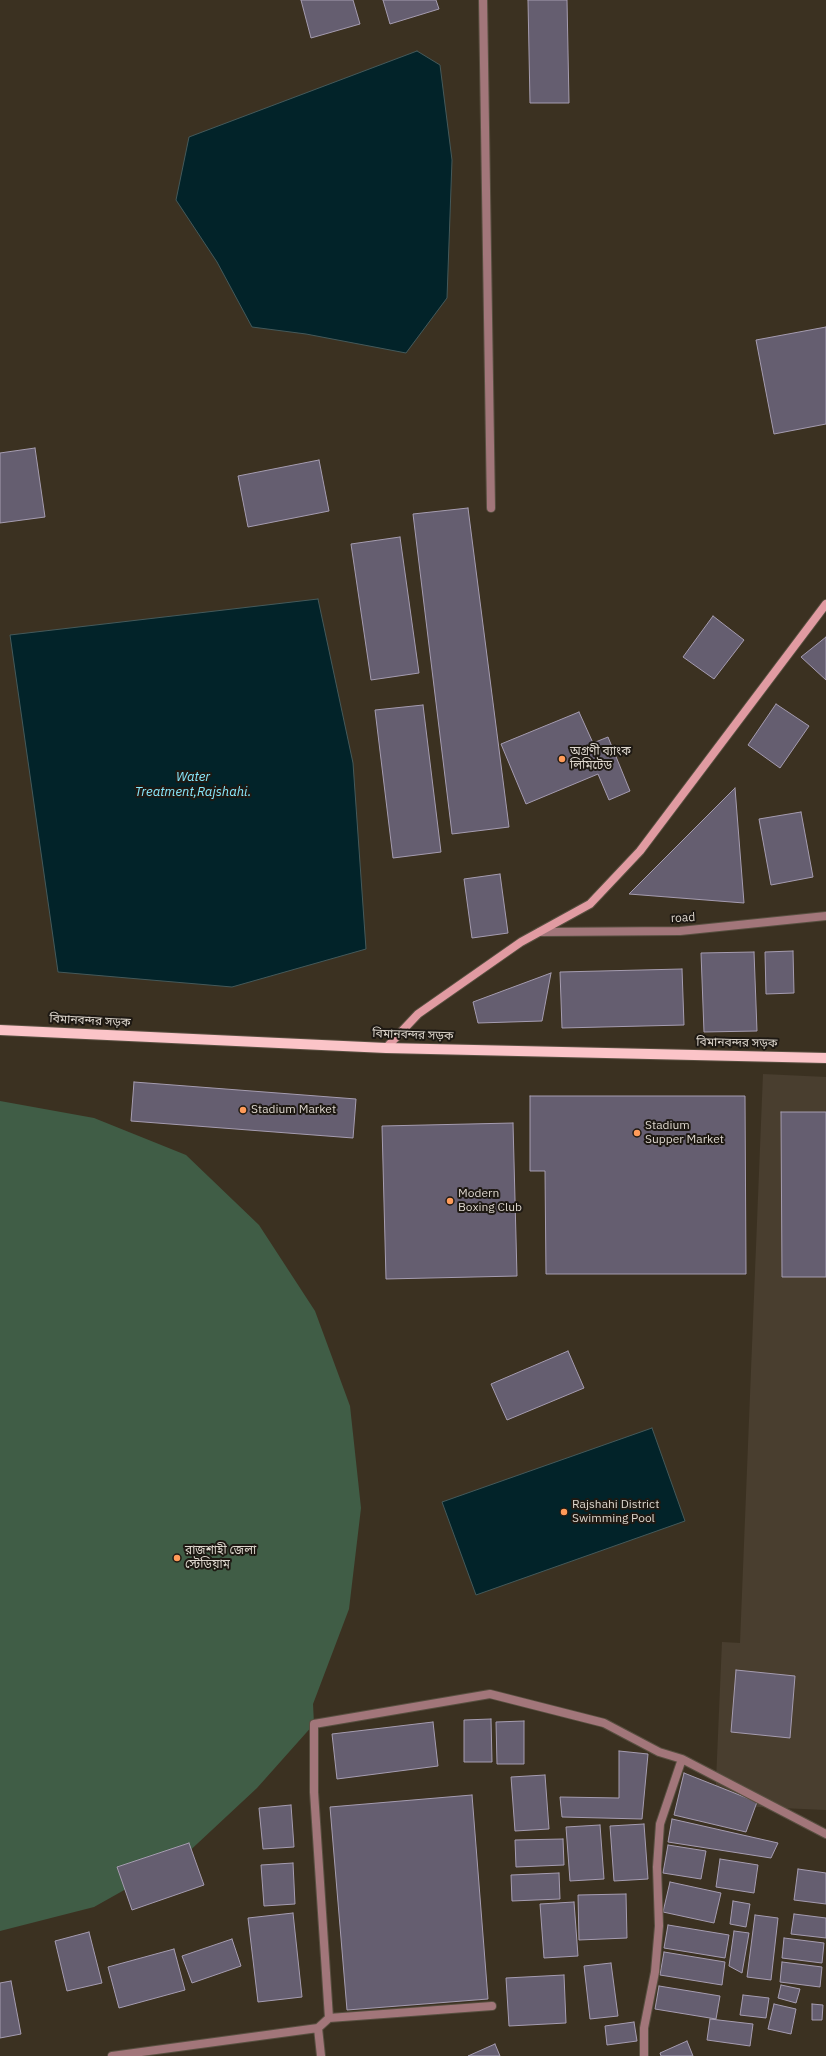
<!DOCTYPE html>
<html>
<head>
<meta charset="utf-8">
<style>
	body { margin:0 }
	canvas { display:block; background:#3b3121 }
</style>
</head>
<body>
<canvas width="826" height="2056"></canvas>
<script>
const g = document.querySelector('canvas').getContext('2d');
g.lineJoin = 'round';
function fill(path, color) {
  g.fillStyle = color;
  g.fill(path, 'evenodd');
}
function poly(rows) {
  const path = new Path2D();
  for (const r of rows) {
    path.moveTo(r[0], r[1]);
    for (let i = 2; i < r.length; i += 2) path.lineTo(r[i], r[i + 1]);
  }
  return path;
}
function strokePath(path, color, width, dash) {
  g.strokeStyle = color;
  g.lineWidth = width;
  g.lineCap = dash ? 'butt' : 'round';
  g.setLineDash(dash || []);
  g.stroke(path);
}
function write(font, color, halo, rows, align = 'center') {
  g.font = font + ' "IBM Plex Sans","Noto Sans Bengali",sans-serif';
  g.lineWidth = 4;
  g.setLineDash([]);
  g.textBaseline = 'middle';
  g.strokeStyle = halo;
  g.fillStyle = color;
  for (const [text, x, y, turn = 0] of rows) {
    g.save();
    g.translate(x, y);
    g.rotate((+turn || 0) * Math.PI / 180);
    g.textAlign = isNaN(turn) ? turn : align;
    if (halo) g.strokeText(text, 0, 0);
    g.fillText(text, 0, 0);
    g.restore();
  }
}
const education = poly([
	[763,1074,826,1077,826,1810,715,1805,722,1642,740,1643]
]);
const green = poly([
	[0,1101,94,1118,186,1155,259,1225,315,1311,350,1406,361,1508,349,1609,313,1704,314,1724,257,1788,183,1857,94,1907,0,1931]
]);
const water = poly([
	[417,51,440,65,452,160,447,298,406,353,306,334,252,327,217,262,176,200,189,137,417,51],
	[318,599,353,763,366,949,232,987,58,972,10,635,318,599],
	[652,1428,685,1521,476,1595,442,1502,652,1428]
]);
const building = poly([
	[301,0,353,0,360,24,311,38,301,0],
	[383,0,436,0,439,9,390,24,383,0],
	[528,0,567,0,569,103,530,103,528,0],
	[826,327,826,424,774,434,756,340,826,327],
	[35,448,45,517,0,523,0,453,35,448],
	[319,460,329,511,248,527,238,476,319,460],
	[468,508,509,827,452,834,413,514,468,508],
	[400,537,419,673,371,680,351,544,400,537],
	[713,616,744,640,714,679,683,657,713,616],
	[826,637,826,680,801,657,826,637],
	[776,704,809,726,780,768,748,745,776,704],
	[423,705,441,852,393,858,375,710,423,705],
	[579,712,593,743,608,737,630,791,609,800,598,774,526,804,501,744,579,712],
	[735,788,744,903,629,894,735,788],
	[801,812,813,877,771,885,759,819,801,812],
	[500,874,508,933,472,938,464,879,500,874],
	[793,951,794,993,766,994,765,952,793,951],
	[754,952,757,1031,704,1032,701,953,754,952],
	[682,969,684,1025,562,1028,560,972,682,969],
	[551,973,542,1021,478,1023,473,1002,551,973],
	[134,1082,356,1099,353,1138,131,1121,134,1082],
	[530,1096,745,1096,746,1274,546,1274,545,1171,530,1171,530,1096],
	[781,1112,826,1112,826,1277,782,1277,781,1112],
	[513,1123,517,1276,386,1279,382,1126,513,1123],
	[568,1351,584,1388,507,1420,491,1384,568,1351],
	[736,1670,795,1676,790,1738,731,1732,736,1670],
	[491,1719,492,1762,464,1762,464,1720,491,1719],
	[524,1721,524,1764,497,1764,496,1722,524,1721],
	[433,1722,438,1766,337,1779,332,1734,433,1722],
	[619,1751,648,1754,642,1819,562,1817,560,1797,619,1798,619,1751],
	[684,1773,757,1802,746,1832,674,1815,684,1773],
	[545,1775,549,1829,515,1831,511,1777,545,1775],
	[472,1795,488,1999,347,2010,330,1807,472,1795],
	[291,1805,294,1847,263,1849,259,1808,291,1805],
	[672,1819,778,1843,771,1858,668,1842,672,1819],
	[644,1824,648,1879,614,1881,610,1826,644,1824],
	[600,1825,604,1879,570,1881,566,1827,600,1825],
	[563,1839,564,1865,516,1867,515,1840,563,1839],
	[189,1843,204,1885,132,1910,117,1867,189,1843],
	[668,1845,706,1851,701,1879,663,1873,668,1845],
	[720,1859,758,1865,754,1893,716,1887,720,1859],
	[293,1863,295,1904,264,1906,261,1865,293,1863],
	[798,1869,826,1873,826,1904,794,1900,798,1869],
	[559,1873,560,1899,512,1901,511,1875,559,1873],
	[670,1882,721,1893,714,1923,663,1912,670,1882],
	[626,1894,627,1938,579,1940,578,1895,626,1894],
	[733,1901,750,1904,746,1927,730,1924,733,1901],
	[574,1902,578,1956,544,1958,540,1904,574,1902],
	[293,1913,302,1997,258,2002,248,1918,293,1913],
	[794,1914,826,1918,826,1938,791,1934,794,1914],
	[755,1915,778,1918,771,1980,747,1977,755,1915],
	[668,1925,729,1935,725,1958,664,1948,668,1925],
	[734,1931,749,1933,742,1973,729,1966,734,1931],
	[89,1932,102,1983,67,1991,55,1941,89,1932],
	[784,1938,824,1943,822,1963,782,1958,784,1938],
	[232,1939,241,1966,192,1983,182,1956,232,1939],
	[174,1949,185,1990,119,2008,108,1967,174,1949],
	[664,1952,725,1962,722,1985,660,1975,664,1952],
	[782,1962,822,1967,820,1987,780,1982,782,1962],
	[611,1963,618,2016,590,2019,584,1966,611,1963],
	[564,1975,566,2023,509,2026,506,1978,564,1975],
	[11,1981,21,2034,0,2038,0,1983,11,1981],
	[781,1985,800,1989,796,2003,778,1998,781,1985],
	[659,1986,720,1996,716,2019,655,2009,659,1986],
	[743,1995,769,1998,766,2018,740,2015,743,1995],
	[774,2004,796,2009,791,2034,768,2029,774,2004],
	[812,2004,823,2005,822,2020,812,2020,812,2004],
	[710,2019,753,2024,750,2046,707,2040,710,2019],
	[634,2022,637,2041,607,2045,605,2026,634,2022],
	[687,2041,693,2056,661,2056,660,2053,687,2041],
	[495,2044,500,2056,468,2056,495,2044]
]);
const street = poly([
	[483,0,491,508],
	[540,932,680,931,826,916],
	[329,2018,492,2006],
	[318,2028,329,2018,314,1792,314,1724,490,1694,604,1723,659,1752,682,1759,826,1834],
	[112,2056,318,2028,321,2056],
	[644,2056,644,2028,655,1972,659,1926,657,1867,660,1824,682,1759]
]);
const secondary = poly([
	[386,1048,418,1014,521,942,590,904,640,851,826,604]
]);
const primary = poly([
	[0,1030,386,1048,826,1058]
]);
const markers = [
	[562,759,4,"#ff9b59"],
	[243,1110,4,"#ff9b59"],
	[637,1133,4,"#ff9b59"],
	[450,1201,4,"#ff9b59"],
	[564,1512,4,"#ff9b59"],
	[177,1558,4,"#ff9b59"]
];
const poiNames = [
	["অগ্রণী ব্যাংক",570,752],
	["লিমিটেড",570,766],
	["Stadium Market",251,1110],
	["Stadium",645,1126],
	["Supper Market",645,1140],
	["Modern",458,1194],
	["Boxing Club",458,1208],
	["Rajshahi District",572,1505],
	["Swimming Pool",572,1519],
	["রাজশাহী জেলা",185,1551],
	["স্টেডিয়াম",185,1565]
];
const streetNames = [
	["road",683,918,-3],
	["বিমানবন্দর সড়ক",90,1021,3],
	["বিমানবন্দর সড়ক",413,1035,2],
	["বিমানবন্দর সড়ক",737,1043,1]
];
const waterNames = [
	["Water",193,777],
	["Treatment,Rajshahi.",193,792]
];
fill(education, '#493e2f');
fill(green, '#405d46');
fill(water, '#022329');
strokePath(water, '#44595a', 1);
fill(building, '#655e70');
strokePath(building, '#a59cb0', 1);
strokePath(street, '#584f40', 10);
strokePath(secondary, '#584f40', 10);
strokePath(primary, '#584f40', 12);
strokePath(street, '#a2767a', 8);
strokePath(secondary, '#e19ba2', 8);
strokePath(primary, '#fbc4c8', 10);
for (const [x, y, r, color] of markers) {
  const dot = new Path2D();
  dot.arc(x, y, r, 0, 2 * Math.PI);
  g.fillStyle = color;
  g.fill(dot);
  strokePath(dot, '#1e1913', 1.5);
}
write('12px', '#ddd6cd', '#1e1913', poiNames, 'left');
write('12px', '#ddd6cd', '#1e1913', streetNames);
write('italic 13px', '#89e9fd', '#1e1913', waterNames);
</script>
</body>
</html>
